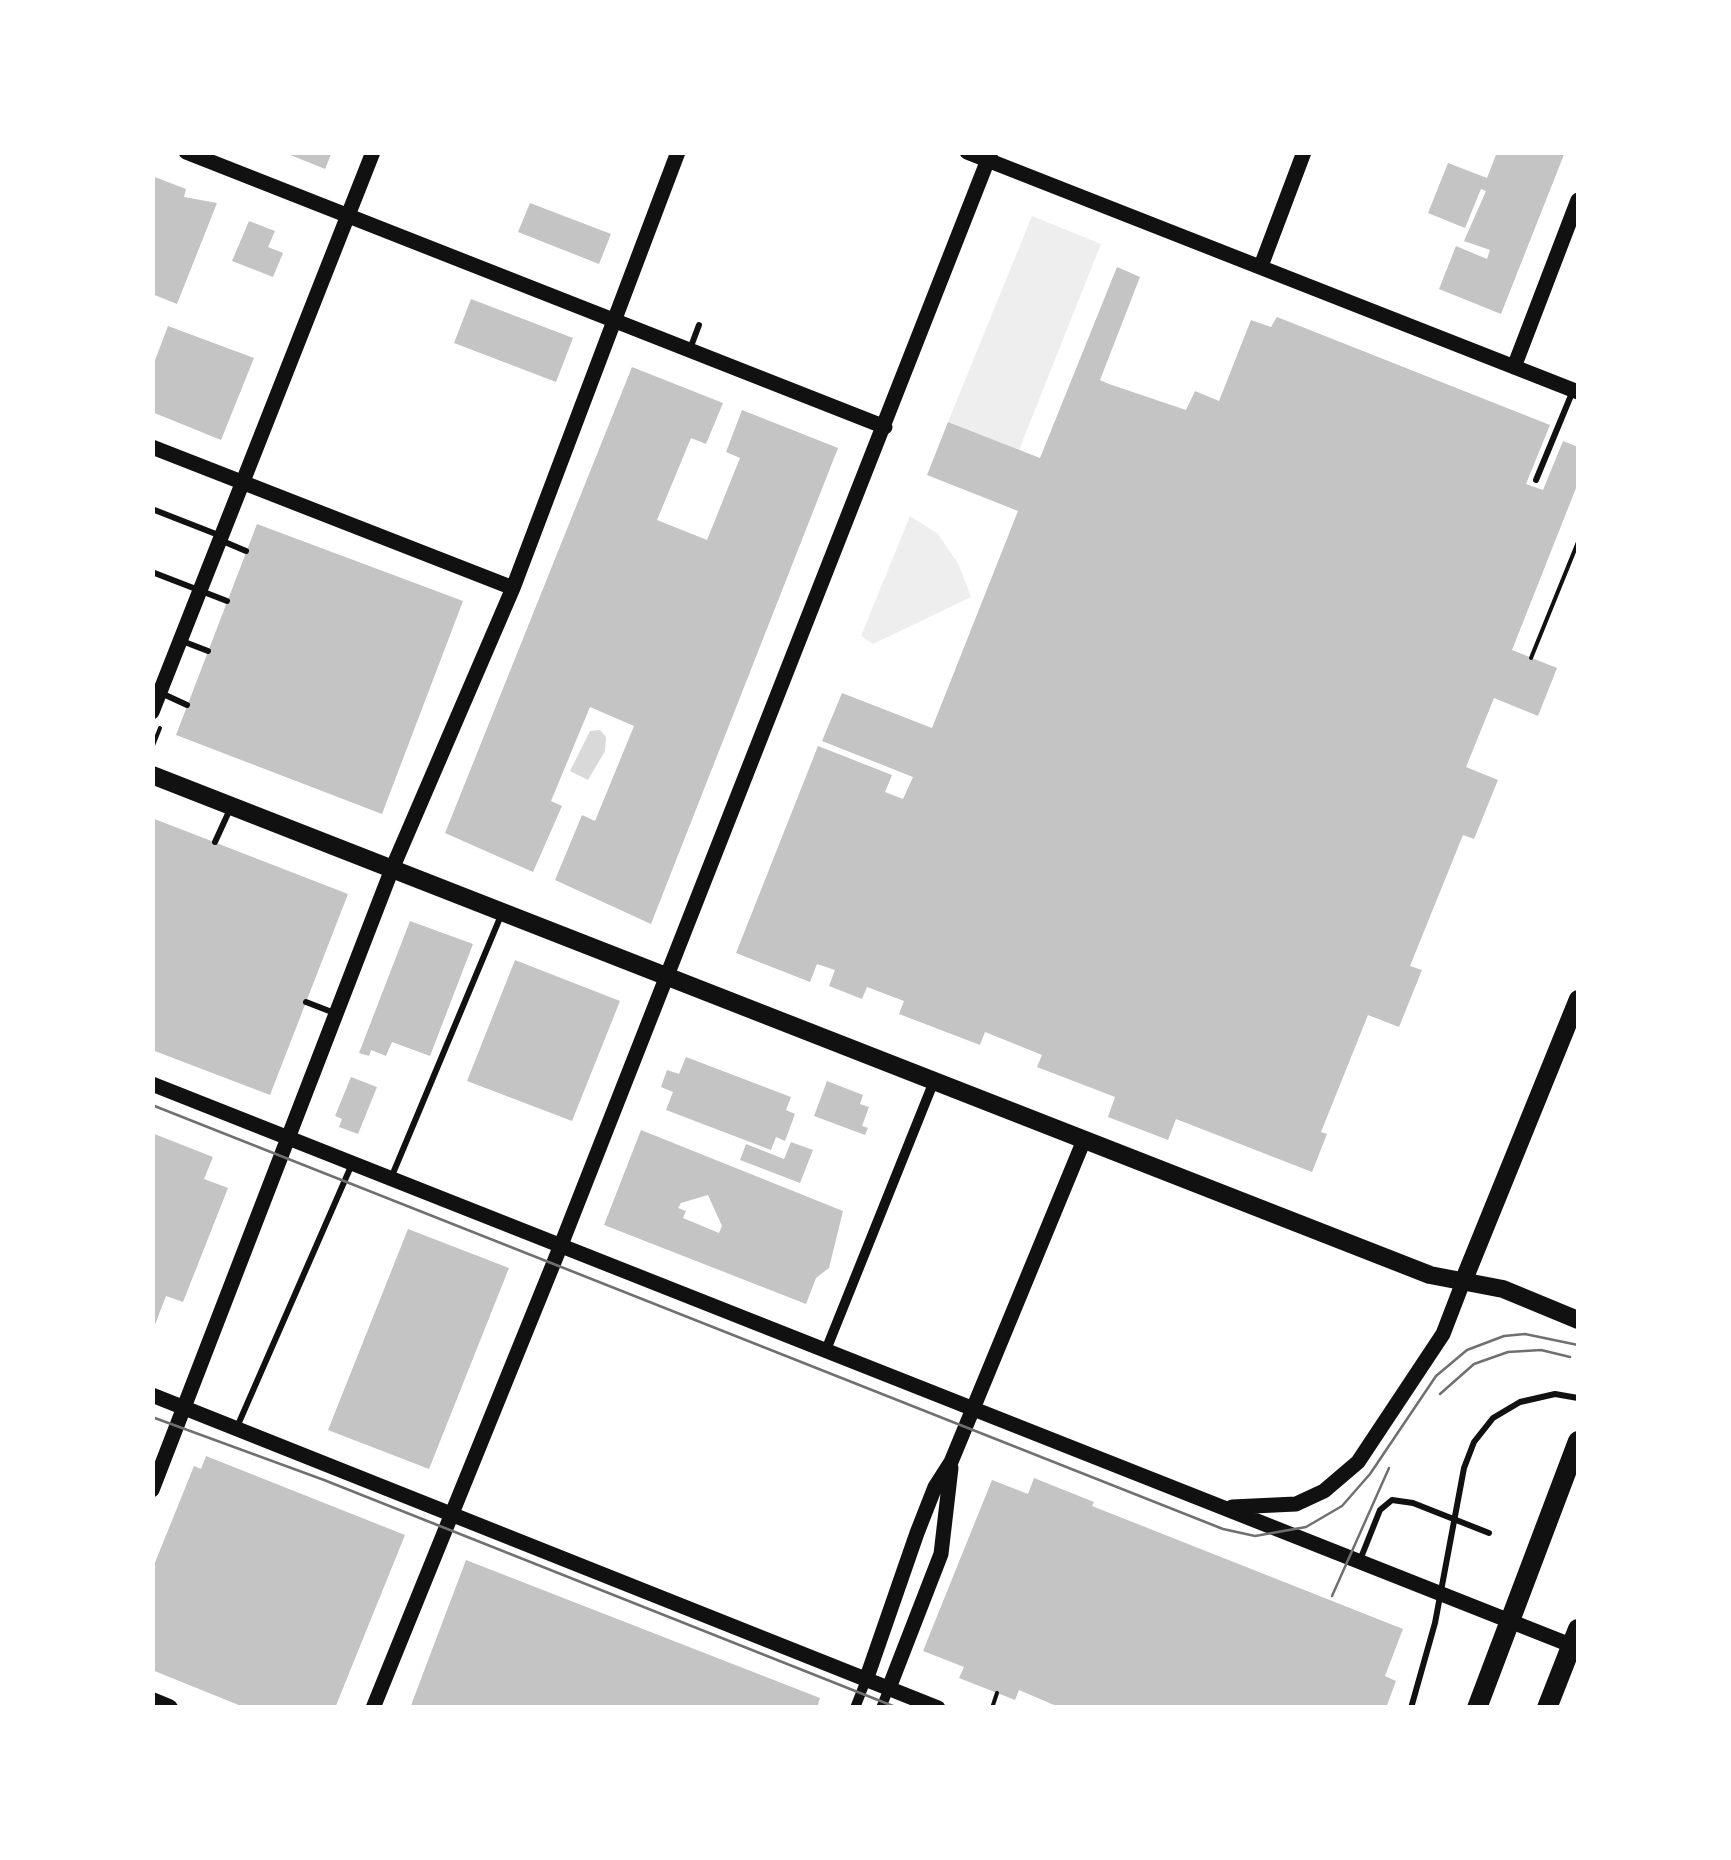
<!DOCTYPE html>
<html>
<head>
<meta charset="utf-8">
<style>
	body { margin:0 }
	#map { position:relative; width:1731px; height:1860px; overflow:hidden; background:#fff; font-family:Manrope,sans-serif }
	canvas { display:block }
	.frame { position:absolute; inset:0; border:155px solid #fff; pointer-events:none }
</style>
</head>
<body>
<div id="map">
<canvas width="1731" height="1860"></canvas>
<div class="frame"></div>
</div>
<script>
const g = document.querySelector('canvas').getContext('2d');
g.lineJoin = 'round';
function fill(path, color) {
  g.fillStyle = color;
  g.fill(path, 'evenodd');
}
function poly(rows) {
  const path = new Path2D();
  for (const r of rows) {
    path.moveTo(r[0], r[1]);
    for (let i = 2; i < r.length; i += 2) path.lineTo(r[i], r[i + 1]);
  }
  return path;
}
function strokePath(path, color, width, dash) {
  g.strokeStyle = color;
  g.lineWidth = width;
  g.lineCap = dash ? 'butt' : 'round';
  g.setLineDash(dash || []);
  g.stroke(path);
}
const green = poly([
	[1032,216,1101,244,1019,450,948,422],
	[910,516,938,534,959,565,971,597,873,644,861,636]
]);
const water = poly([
	[600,730,606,737,605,751,588,780,570,771,590,731]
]);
const building = poly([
	[283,152,332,152,325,169],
	[1497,152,1565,152,1501,314,1439,289,1456,246,1487,259,1490,250,1464,241,1486,191,1481,189,1465,228,1428,213,1448,163,1487,178],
	[152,176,186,189,184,197,217,203,177,304,152,294],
	[530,203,611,234,599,264,518,232],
	[249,221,275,231,268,247,283,253,273,277,232,261],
	[1117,267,1140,277,1100,380,1109,384,1186,410,1195,391,1219,401,1251,320,1271,327,1277,317,1550,425,1526,484,1543,490,1563,441,1578,447,1578,483,1512,650,1557,668,1538,716,1494,698,1466,767,1498,780,1474,839,1463,835,1410,966,1422,970,1399,1027,1368,1015,1321,1132,1327,1134,1312,1172,1176,1119,1168,1140,1108,1117,1115,1097,1037,1067,1042,1055,985,1032,980,1045,899,1014,904,1001,867,987,862,999,829,986,835,970,817,964,810,982,736,953,818,746,892,775,885,792,903,799,913,777,822,741,842,693,932,728,1018,511,927,475,948,422,1040,458],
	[471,299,573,338,556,382,454,343],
	[168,326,254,358,221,440,152,412,152,368],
	[632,367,723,403,706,444,691,438,657,520,707,540,740,458,726,452,742,410,838,448,651,924,555,880,582,815,595,821,634,726,590,707,551,801,562,806,533,872,445,833],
	[257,524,463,601,382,814,176,735],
	[152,818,348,894,270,1095,152,1050],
	[410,921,473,944,430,1056,392,1042,386,1056,371,1050,369,1056,359,1053],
	[515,960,620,1001,572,1121,467,1081],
	[686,1057,791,1097,786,1110,795,1114,785,1141,776,1137,771,1150,666,1110,673,1092,661,1087,667,1070,679,1074],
	[351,1077,377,1087,358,1134,339,1127,342,1119,335,1116],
	[827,1081,863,1095,860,1104,869,1107,862,1126,868,1128,865,1135,814,1116],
	[641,1130,843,1211,829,1268,816,1278,806,1304,604,1225],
	[708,1195,722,1226,719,1233,683,1218,686,1211,678,1208,681,1203],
	[152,1133,213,1157,204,1179,228,1188,183,1302,166,1296,153,1330],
	[791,1142,813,1150,800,1183,740,1160,746,1144,784,1159],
	[408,1229,509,1268,429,1469,328,1430],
	[206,1456,405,1535,335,1708,246,1708,152,1670,152,1570,194,1466,201,1469],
	[1034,1478,1094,1502,1092,1506,1403,1629,1385,1676,1396,1681,1386,1708,1061,1708,1019,1690,1015,1700,959,1678,964,1667,923,1651,992,1480,1028,1494],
	[466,1560,820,1698,817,1708,410,1708]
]);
const path = poly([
	[1531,658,1578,542],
	[152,748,160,728],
	[992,1708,997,1693]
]);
const service = poly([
	[690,349,699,325],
	[1536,480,1572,393],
	[152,509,221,536],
	[220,540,246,551],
	[152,572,227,601],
	[182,641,208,651],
	[161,693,187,705],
	[215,842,231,807],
	[306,1002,337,1014],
	[391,1178,502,913],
	[237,1427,352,1164],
	[1360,1560,1380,1510,1392,1500,1413,1503,1489,1533],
	[1411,1708,1435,1623,1464,1468,1474,1442,1493,1418,1520,1402,1555,1394,1578,1398]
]);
const minor = poly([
	[826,1350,934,1081],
	[855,1708,866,1680],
	[881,1708,889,1688]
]);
const tertiary = poly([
	[186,152,885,427],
	[967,152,1578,392],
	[1261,266,1304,152],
	[1514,367,1578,200],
	[152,447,513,588],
	[152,712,373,152],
	[152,1084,1578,1648],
	[152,1395,938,1708],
	[152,1490,392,869,513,588,678,152],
	[1232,1507,1296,1504,1324,1491,1358,1462,1443,1334,1463,1282],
	[866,1680,917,1533,935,1487,951,1462,1084,1140],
	[889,1688,941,1554,951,1468],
	[373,1708,561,1245,991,152]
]);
const secondary = poly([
	[152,775,1430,1275,1503,1289,1578,1320],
	[1463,1282,1578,999],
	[152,1701,169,1708]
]);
const motorway = poly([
	[1477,1708,1578,1441],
	[1547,1708,1578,1629]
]);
const tram = poly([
	[152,1105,1223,1529,1255,1536,1306,1527,1342,1506,1370,1474,1436,1376,1467,1350,1504,1336,1525,1334,1578,1345],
	[1440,1394,1474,1364,1508,1352,1541,1350,1570,1357],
	[152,1417,324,1480,898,1708],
	[1332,1596,1389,1468]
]);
fill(green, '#eee');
fill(water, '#d9d9d9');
fill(building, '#c4c4c4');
strokePath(path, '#111', 4);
strokePath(service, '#111', 6);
strokePath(minor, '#111', 10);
strokePath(tertiary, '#111', 15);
strokePath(secondary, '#111', 18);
strokePath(motorway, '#111', 20);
strokePath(tram, '#707070', 2.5);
</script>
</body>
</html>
